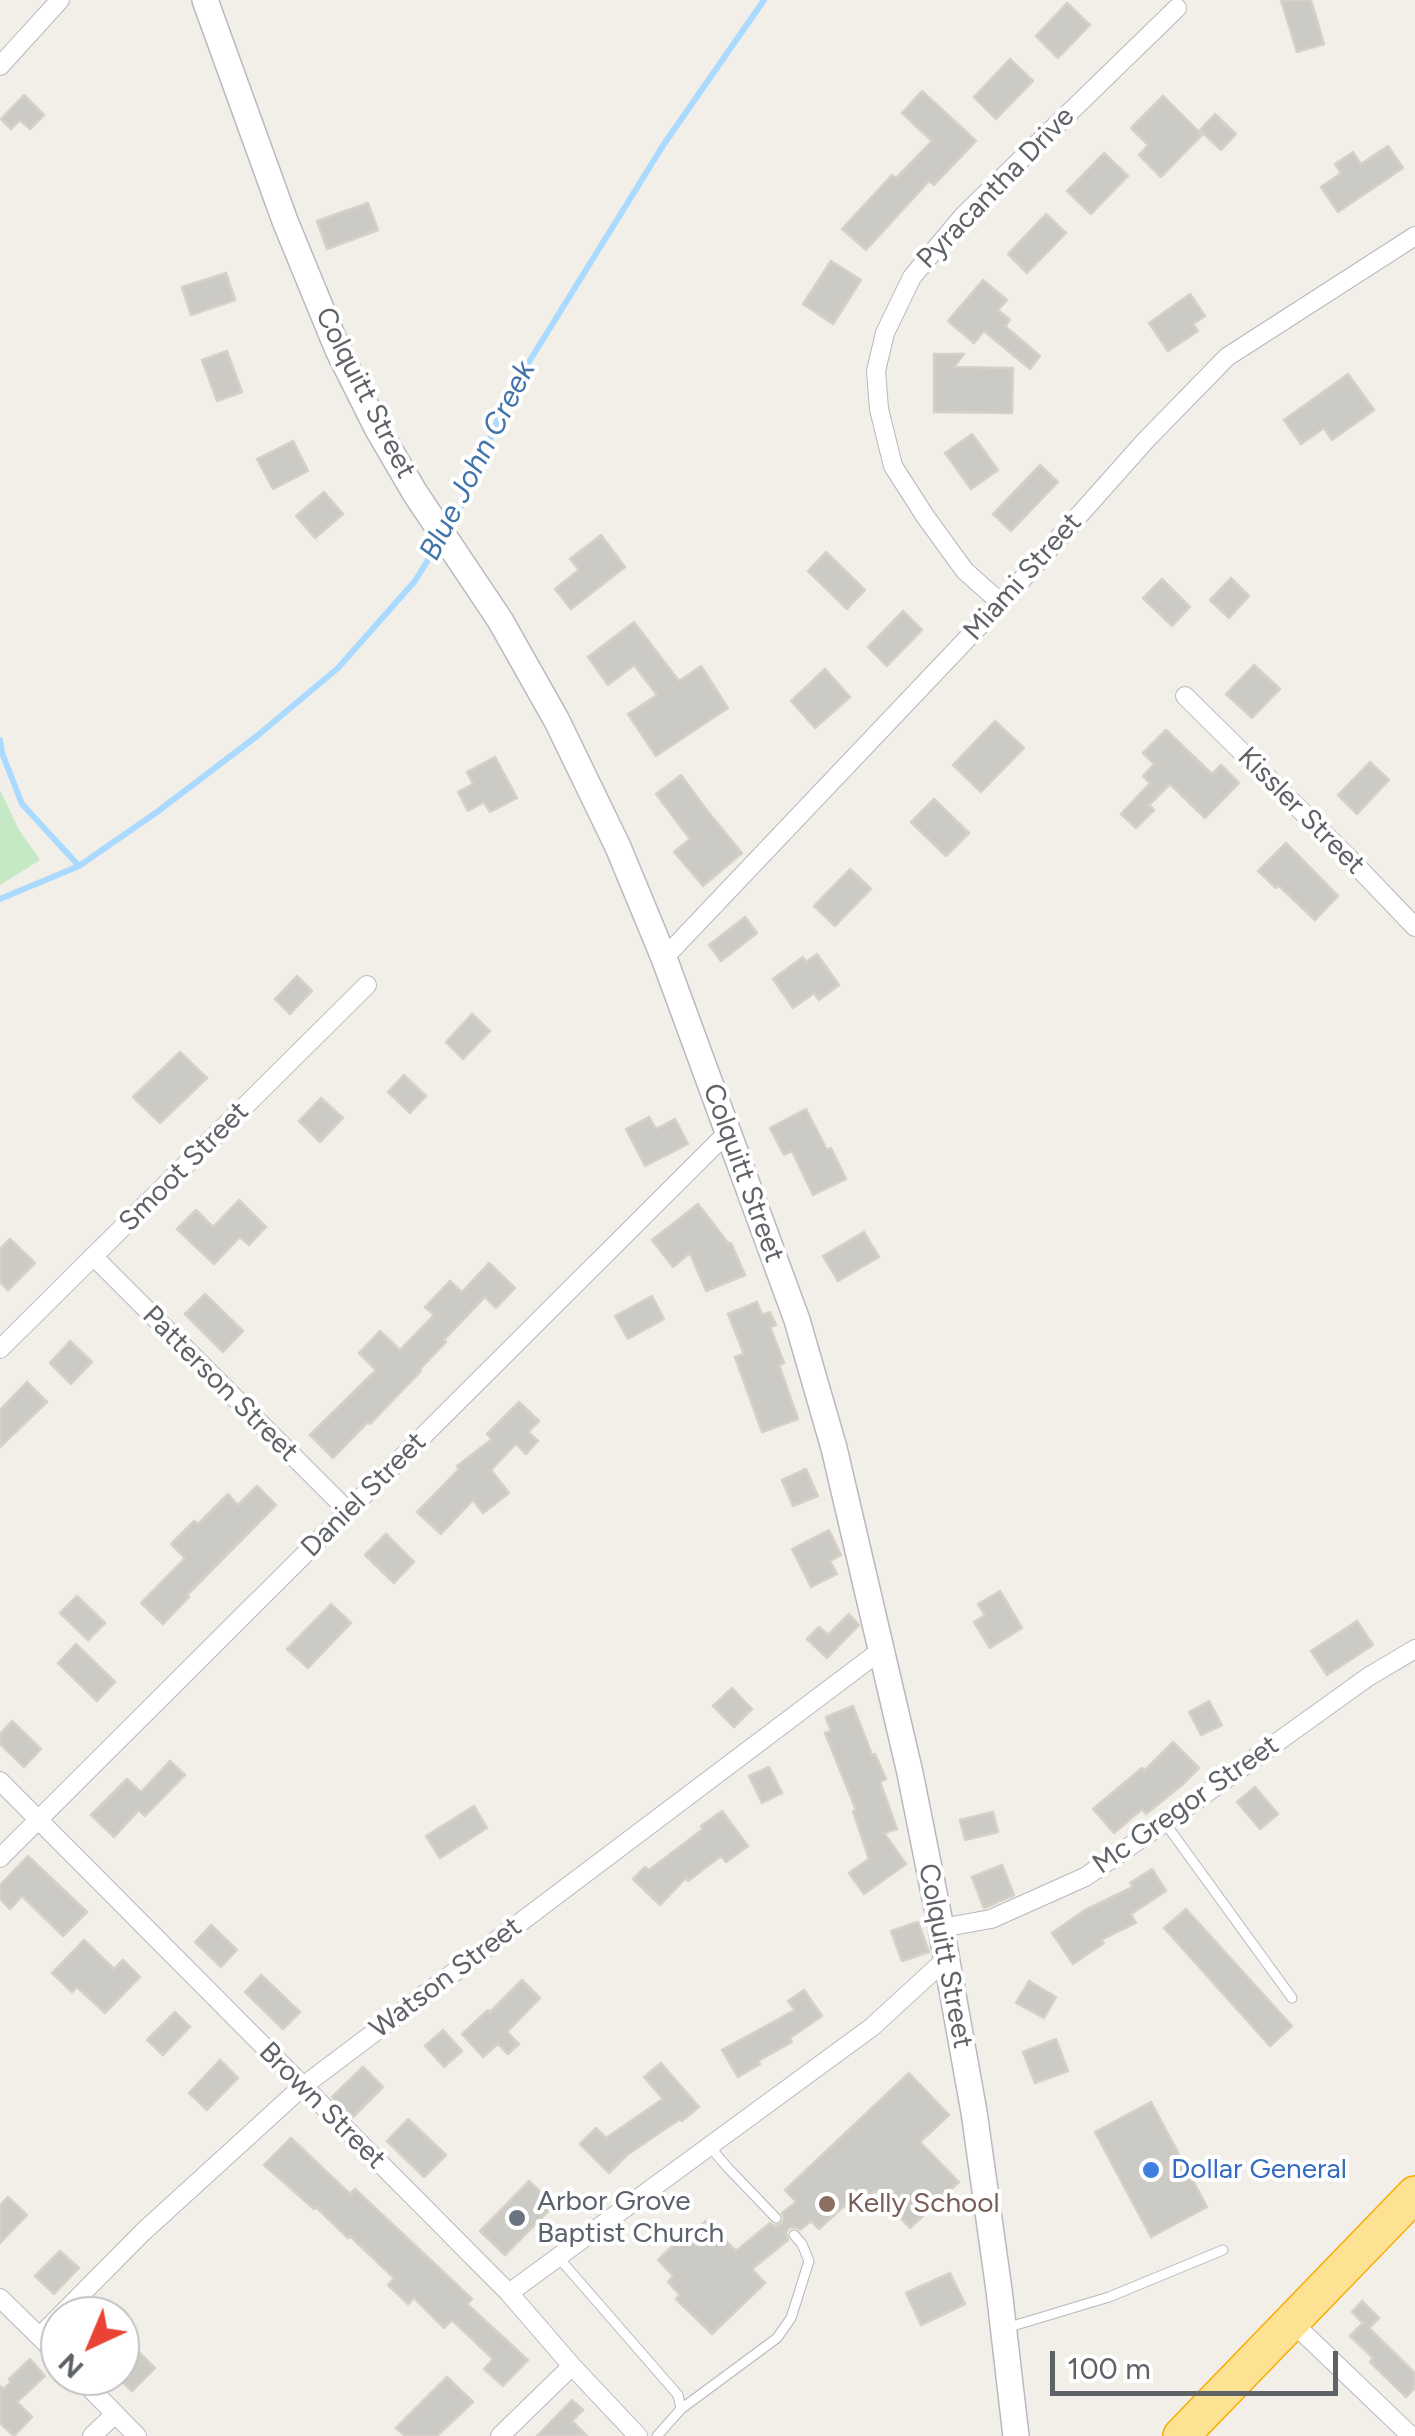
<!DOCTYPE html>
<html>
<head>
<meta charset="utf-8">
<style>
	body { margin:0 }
	#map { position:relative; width:1415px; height:2436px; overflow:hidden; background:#f1efe8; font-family:Figtree,sans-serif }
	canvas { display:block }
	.north { position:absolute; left:40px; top:2296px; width:100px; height:100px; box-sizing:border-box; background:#fff; border:2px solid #bfc1c3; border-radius:50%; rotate:224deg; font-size:28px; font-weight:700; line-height:40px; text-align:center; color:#5f6368 }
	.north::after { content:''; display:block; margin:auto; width:35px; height:45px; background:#ea4335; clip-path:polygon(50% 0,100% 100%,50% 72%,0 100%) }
	.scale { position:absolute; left:1050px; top:2351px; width:288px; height:45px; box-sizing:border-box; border:5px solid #5f6368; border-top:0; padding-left:12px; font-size:30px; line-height:35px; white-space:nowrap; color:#5f6368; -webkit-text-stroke:8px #fff; paint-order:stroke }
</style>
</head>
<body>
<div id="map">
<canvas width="1415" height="2436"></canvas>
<div class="north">N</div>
<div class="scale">100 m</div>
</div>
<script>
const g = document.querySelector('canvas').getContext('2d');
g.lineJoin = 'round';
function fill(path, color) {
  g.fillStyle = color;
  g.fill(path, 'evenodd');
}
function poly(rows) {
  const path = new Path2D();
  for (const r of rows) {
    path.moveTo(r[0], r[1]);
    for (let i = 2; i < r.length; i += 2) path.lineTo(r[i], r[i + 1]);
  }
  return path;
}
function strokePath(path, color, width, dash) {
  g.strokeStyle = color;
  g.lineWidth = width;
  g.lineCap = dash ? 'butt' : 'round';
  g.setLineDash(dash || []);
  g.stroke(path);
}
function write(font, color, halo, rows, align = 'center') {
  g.font = font + ' Figtree,sans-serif';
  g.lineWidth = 8;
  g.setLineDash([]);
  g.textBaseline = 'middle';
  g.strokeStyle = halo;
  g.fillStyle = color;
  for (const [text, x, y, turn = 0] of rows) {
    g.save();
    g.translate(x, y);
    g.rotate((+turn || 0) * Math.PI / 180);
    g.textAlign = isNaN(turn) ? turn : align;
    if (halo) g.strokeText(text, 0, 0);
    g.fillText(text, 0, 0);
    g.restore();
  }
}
const green = poly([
	[0,790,19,830,40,860,0,885]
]);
const stream = poly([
	[448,527,467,497,506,399,664,144,764,0],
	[0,740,2,753,22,804,79,866],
	[0,899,79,866,157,812,257,736,338,668,415,581,439,542]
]);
const building = poly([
	[1281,0,1311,0,1324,44,1297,52,1281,0],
	[1067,3,1090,25,1058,58,1036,36,1067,3],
	[1010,59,1033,81,996,119,974,97,1010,59],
	[922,91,976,141,934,185,929,181,866,250,842,229,892,175,896,178,932,141,902,113,922,91],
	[24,95,44,115,30,129,20,120,11,129,1,119,24,95],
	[1163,96,1202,135,1161,177,1139,155,1148,145,1131,128,1163,96],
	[1215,114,1236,134,1221,150,1200,130,1215,114],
	[1388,146,1403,168,1338,212,1321,187,1341,173,1335,164,1353,152,1361,164,1388,146],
	[1104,153,1128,176,1091,214,1067,191,1104,153],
	[368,203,378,230,327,249,317,221,368,203],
	[1046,214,1066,233,1027,273,1008,254,1046,214],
	[831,261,861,280,833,324,803,304,831,261],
	[226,273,235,300,191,315,182,287,226,273],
	[983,280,1007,300,998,310,1010,320,1005,326,1040,356,1030,369,984,331,974,343,948,321,983,280],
	[1190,294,1205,316,1193,324,1198,331,1168,351,1149,323,1190,294],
	[227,351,242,392,217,401,202,360,227,351],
	[934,354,964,354,954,367,1013,368,1012,413,934,412,934,354],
	[1348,374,1374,410,1332,440,1324,428,1301,444,1284,420,1348,374],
	[972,434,998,470,971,489,945,453,972,434],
	[293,441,308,471,273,489,257,459,293,441],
	[1040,465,1058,482,1011,531,993,514,1040,465],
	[324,492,343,514,315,538,296,516,324,492],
	[601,535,625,567,571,609,555,589,579,570,570,559,601,535],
	[826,552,865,590,847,609,808,571,826,552],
	[1231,578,1249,596,1229,618,1210,600,1231,578],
	[1162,579,1190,607,1172,626,1143,598,1162,579],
	[903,611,922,630,887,666,868,647,903,611],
	[634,622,679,681,701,666,728,708,656,756,628,714,657,695,634,665,608,685,588,657,634,622],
	[1254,665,1280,689,1252,718,1226,694,1254,665],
	[825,669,850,697,815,728,791,701,825,669],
	[995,721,1024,748,981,792,953,765,995,721],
	[1166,730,1212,774,1221,765,1239,783,1205,818,1170,784,1149,805,1154,810,1136,828,1121,814,1150,783,1143,776,1154,764,1143,753,1166,730],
	[495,757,517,798,490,812,484,802,468,811,458,792,473,784,467,772,495,757],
	[1370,762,1389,780,1357,814,1338,795,1370,762],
	[681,775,705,808,742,853,703,886,674,852,690,839,656,794,681,775],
	[934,799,969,833,946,856,911,822,934,799],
	[1286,843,1338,896,1315,920,1278,885,1276,888,1258,871,1286,843],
	[850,869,871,889,835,926,814,906,850,869],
	[745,917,757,933,721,961,709,945,745,917],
	[817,954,839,985,819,1000,814,993,793,1008,773,979,803,957,806,962,817,954],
	[297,976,312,991,290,1014,275,999,297,976],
	[472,1014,490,1031,463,1059,446,1042,472,1014],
	[180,1052,207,1078,160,1123,133,1097,180,1052],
	[404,1075,426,1096,410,1113,388,1092,404,1075],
	[321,1098,343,1118,320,1142,299,1121,321,1098],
	[806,1109,827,1150,831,1148,846,1179,813,1195,792,1151,784,1155,770,1128,806,1109],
	[649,1117,656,1129,675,1119,688,1144,645,1166,626,1129,649,1117],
	[239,1200,266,1227,249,1245,240,1237,214,1264,177,1229,196,1210,213,1227,239,1200],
	[698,1204,729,1244,731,1243,745,1275,706,1291,690,1253,673,1267,652,1240,698,1204],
	[864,1232,879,1257,838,1281,823,1256,864,1232],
	[10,1239,35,1263,8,1290,0,1282,0,1249,10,1239],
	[489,1263,515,1288,496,1308,485,1297,444,1340,446,1342,420,1369,421,1371,370,1424,368,1422,333,1458,310,1435,376,1370,359,1353,380,1331,400,1350,434,1315,425,1307,450,1281,462,1292,489,1263],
	[205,1294,243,1331,223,1352,185,1314,205,1294],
	[652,1296,664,1319,628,1339,615,1316,652,1296],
	[757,1302,762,1315,770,1312,776,1325,770,1327,784,1363,779,1365,798,1419,762,1432,735,1357,744,1354,728,1314,757,1302],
	[70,1341,92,1362,71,1384,50,1363,70,1341],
	[27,1382,47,1402,0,1447,0,1410,27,1382],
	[519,1402,539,1421,528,1432,538,1441,526,1454,516,1444,491,1470,509,1493,483,1513,473,1500,441,1534,417,1512,459,1469,457,1466,492,1439,487,1434,519,1402],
	[806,1469,818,1496,793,1506,782,1480,806,1469],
	[257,1486,276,1505,187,1595,189,1597,163,1624,141,1603,185,1558,171,1544,194,1521,198,1524,228,1494,238,1505,257,1486],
	[829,1530,841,1555,830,1561,837,1574,811,1587,792,1549,829,1530],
	[386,1534,414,1562,394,1583,365,1555,386,1534],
	[1000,1591,1022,1628,990,1648,974,1622,985,1615,978,1604,1000,1591],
	[77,1596,105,1623,88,1640,60,1613,77,1596],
	[331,1604,351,1623,308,1668,287,1649,331,1604],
	[849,1614,859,1625,827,1658,807,1639,819,1627,828,1635,849,1614],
	[1357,1621,1373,1645,1327,1675,1311,1651,1357,1621],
	[76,1644,115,1682,97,1701,58,1663,76,1644],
	[732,1688,752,1709,734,1727,713,1706,732,1688],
	[1209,1701,1222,1725,1201,1735,1189,1712,1209,1701],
	[853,1706,872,1755,875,1754,886,1779,880,1782,897,1829,884,1833,906,1864,864,1894,849,1873,869,1859,853,1811,856,1810,825,1733,831,1731,826,1717,853,1706],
	[12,1721,41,1749,24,1767,0,1744,0,1734,12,1721],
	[1173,1742,1199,1768,1182,1785,1146,1814,1142,1809,1114,1833,1093,1809,1142,1768,1144,1771,1173,1742],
	[170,1761,185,1775,145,1816,139,1810,114,1837,91,1815,127,1779,141,1792,170,1761],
	[769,1767,782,1793,762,1803,749,1776,769,1767],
	[1255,1787,1278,1814,1260,1829,1237,1802,1255,1787],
	[474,1806,487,1828,440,1858,426,1836,474,1806],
	[722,1811,748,1846,726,1862,721,1856,688,1881,686,1878,660,1905,633,1879,645,1867,649,1870,703,1829,701,1826,722,1811],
	[993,1812,998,1832,965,1840,960,1820,993,1812],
	[28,1856,87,1912,63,1936,22,1896,10,1909,0,1899,0,1885,28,1856],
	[1002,1865,1014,1895,984,1908,972,1877,1002,1865],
	[1152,1869,1166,1891,1131,1914,1136,1923,1101,1940,1104,1943,1073,1964,1052,1933,1085,1910,1133,1887,1130,1883,1152,1869],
	[1186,1909,1292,2026,1270,2046,1164,1928,1186,1909],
	[918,1922,929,1952,902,1961,891,1931,918,1922],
	[211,1925,237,1950,221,1967,195,1942,211,1925],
	[84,1940,114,1969,123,1960,140,1977,105,2013,77,1987,72,1992,52,1973,84,1940],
	[261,1975,300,2012,283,2029,245,1992,261,1975],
	[522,1980,540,1998,507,2032,519,2044,508,2054,498,2044,483,2057,462,2034,488,2010,490,2012,522,1980],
	[1029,1981,1056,1997,1044,2018,1016,2003,1029,1981],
	[804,1990,822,2016,790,2038,792,2042,758,2061,760,2064,738,2077,722,2050,795,2010,788,2001,804,1990],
	[175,2012,190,2027,163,2055,147,2040,175,2012],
	[443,2030,462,2051,444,2067,425,2046,443,2030],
	[1056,2039,1068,2071,1035,2083,1023,2052,1056,2039],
	[220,2060,238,2078,207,2110,189,2093,220,2060],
	[661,2063,699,2107,682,2121,680,2119,627,2155,609,2173,580,2144,596,2128,606,2138,663,2099,644,2077,661,2063],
	[363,2067,383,2087,353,2117,332,2097,363,2067],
	[909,2073,949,2115,920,2142,959,2182,910,2228,875,2191,851,2213,844,2206,819,2229,811,2221,800,2230,796,2227,789,2228,786,2233,788,2240,752,2269,765,2283,712,2334,676,2299,680,2295,668,2282,673,2276,658,2260,687,2232,691,2236,706,2221,736,2251,770,2223,775,2226,781,2224,784,2219,782,2213,796,2202,785,2190,909,2073],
	[1151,2102,1207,2207,1151,2237,1095,2132,1151,2102],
	[408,2119,446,2155,424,2177,387,2141,408,2119],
	[291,2138,350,2194,355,2189,453,2281,472,2299,467,2304,528,2360,503,2386,484,2369,493,2359,452,2320,444,2328,414,2298,408,2304,388,2285,394,2278,350,2236,348,2238,316,2207,314,2209,264,2165,291,2138],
	[529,2181,554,2205,505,2255,480,2231,529,2181],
	[8,2197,27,2215,0,2243,0,2205,8,2197],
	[60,2251,79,2268,54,2294,35,2276,60,2251],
	[950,2273,965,2304,921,2325,906,2293,950,2273],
	[1362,2301,1379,2318,1369,2328,1415,2373,1415,2388,1406,2397,1370,2362,1373,2358,1350,2336,1363,2323,1352,2312,1362,2301],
	[120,2334,155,2368,132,2391,120,2380,120,2334],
	[30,2359,45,2376,17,2402,32,2417,14,2436,0,2423,0,2386,4,2389,11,2382,9,2379,30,2359],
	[447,2377,473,2402,437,2436,405,2436,396,2428,447,2377],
	[572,2400,583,2410,572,2421,587,2436,537,2436,572,2400]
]);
const lane = poly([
	[1165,1823,1292,1998],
	[710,2147,728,2168,776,2218],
	[558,2257,678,2395,681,2409],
	[1006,2328,1109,2297,1223,2250],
	[657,2436,681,2409,777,2338,791,2318,809,2261,802,2244,794,2235]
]);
const street = poly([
	[0,66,60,0],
	[1001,603,965,571,925,516,893,466,879,409,876,371,885,333,912,277,964,215,1177,8],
	[1185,696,1346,855,1415,927],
	[664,958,1001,603,1146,440,1227,357,1415,236],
	[93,1256,348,1511],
	[0,1349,367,985],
	[0,1781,509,2293,572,2366,638,2436],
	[0,1858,728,1132],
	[941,1928,991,1919,1085,1877,1180,1812,1368,1677,1415,1649],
	[509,2293,872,2027,946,1959],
	[0,2298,60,2357],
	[1292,2322,1411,2436],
	[40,2336,143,2232,302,2087,880,1651],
	[78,2376,137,2436],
	[92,2436,115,2414],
	[500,2436,572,2366]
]);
const secondary = poly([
	[205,0,285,221,338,350,377,428,415,493,500,620,557,721,618,847,664,958,797,1320,834,1448,910,1773,941,1928,974,2112,999,2290,1016,2436]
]);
const highway = poly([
	[1181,2436,1415,2194]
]);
const markers = [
	[1151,2170,10,"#3f7fe0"],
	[827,2204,10,"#8d6e63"],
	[517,2218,10,"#6b7280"]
];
const streetNames = [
	["Pyracantha Drive",996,188,-46],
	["Colquitt Street",365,393,63],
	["Miami Street",1023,577,-48],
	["Kissler Street",1301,811,45],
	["Smoot Street",184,1167,-45],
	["Colquitt Street",743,1173,70],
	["Patterson Street",220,1384,45],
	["Daniel Street",364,1495,-45],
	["Mc Gregor Street",1186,1805,-35],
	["Colquitt Street",945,1956,79],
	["Watson Street",446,1978,-37],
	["Brown Street",322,2106,45]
];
const shopNames = [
	["Dollar General",1171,2170]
];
const worshipNames = [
	["Arbor Grove",537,2202],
	["Baptist Church",537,2234]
];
const educationNames = [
	["Kelly School",847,2204]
];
const waterNames = [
	["Blue John Creek",478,461,-63]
];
fill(green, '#c5e8c5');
strokePath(stream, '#aadaff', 6);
fill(building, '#cccac5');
strokePath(building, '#d6d1c6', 2.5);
strokePath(lane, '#b5b8bc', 11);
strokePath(street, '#b5b8bc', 20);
strokePath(secondary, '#b6babf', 28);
strokePath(highway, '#f9ab00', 38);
strokePath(lane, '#fff', 9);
strokePath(street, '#fff', 18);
strokePath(secondary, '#fff', 25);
strokePath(highway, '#fde293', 35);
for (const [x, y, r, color] of markers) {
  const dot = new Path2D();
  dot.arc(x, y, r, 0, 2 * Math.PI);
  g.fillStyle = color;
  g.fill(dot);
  strokePath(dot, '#fff', 4);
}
write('28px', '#5f6368', '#fff', streetNames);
write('28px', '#366cbe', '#fff', shopNames, 'left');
write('28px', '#5b616d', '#fff', worshipNames, 'left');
write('28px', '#785e54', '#fff', educationNames, 'left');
write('italic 30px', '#4174aa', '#fff', waterNames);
</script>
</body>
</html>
